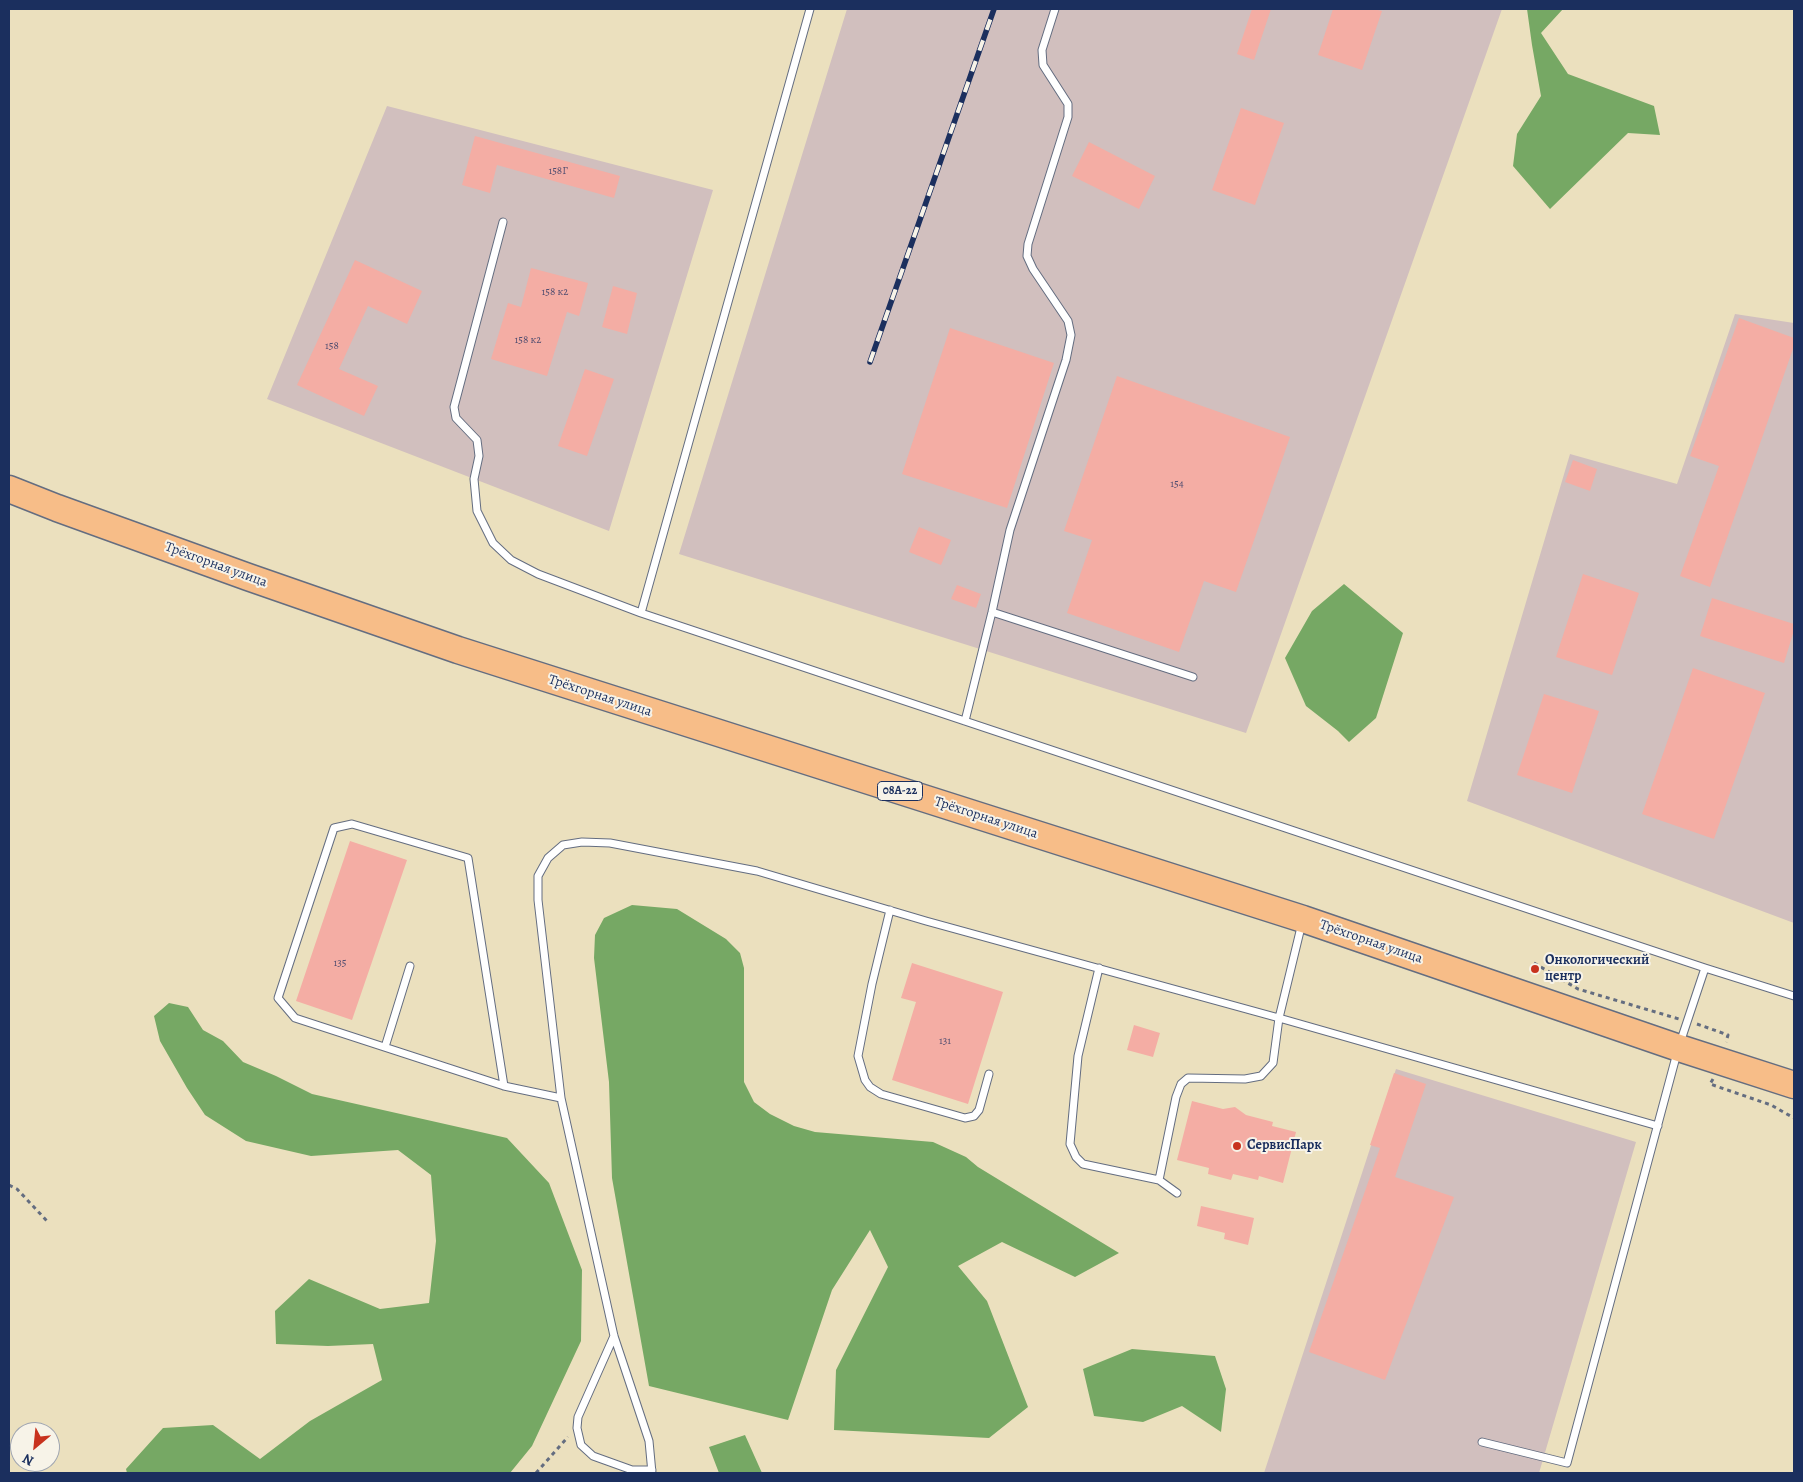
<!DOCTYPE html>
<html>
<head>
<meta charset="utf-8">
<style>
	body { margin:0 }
	#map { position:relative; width:1803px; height:1482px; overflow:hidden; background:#ebe0be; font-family:Alegreya,serif }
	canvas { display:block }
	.frame { position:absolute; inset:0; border:10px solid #1b2f5e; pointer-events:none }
	.north { position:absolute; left:10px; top:1422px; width:50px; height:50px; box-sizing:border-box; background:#f7f3e8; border:1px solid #9fa5b1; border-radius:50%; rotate:208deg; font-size:14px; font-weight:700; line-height:20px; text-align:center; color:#1b2f5e }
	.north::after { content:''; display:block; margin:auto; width:18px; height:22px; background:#c8321e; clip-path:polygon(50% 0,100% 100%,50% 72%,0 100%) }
</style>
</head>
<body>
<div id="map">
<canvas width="1803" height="1482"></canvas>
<div class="frame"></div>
<div class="north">N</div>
</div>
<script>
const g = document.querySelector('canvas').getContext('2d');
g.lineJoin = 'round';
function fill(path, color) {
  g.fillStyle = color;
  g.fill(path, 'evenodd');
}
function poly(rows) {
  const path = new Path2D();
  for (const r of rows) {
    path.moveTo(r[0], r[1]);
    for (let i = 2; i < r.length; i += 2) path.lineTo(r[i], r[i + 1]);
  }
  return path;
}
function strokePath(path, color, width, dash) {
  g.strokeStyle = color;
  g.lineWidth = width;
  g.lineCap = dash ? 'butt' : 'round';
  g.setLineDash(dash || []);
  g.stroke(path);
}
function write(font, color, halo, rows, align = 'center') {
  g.font = font + ' Alegreya,serif';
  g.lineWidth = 4;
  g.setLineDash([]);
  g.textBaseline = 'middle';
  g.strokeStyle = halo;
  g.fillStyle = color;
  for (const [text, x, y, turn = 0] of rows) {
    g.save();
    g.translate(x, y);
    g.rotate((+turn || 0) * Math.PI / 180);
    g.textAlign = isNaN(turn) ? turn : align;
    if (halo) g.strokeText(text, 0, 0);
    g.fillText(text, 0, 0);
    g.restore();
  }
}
const industrial = poly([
	[847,9,1502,9,1246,733,679,554],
	[387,106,713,190,609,531,267,399],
	[1735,314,1794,323,1794,923,1467,801,1570,454,1677,484],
	[1396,1069,1636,1142,1539,1473,1264,1473]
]);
const forest = poly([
	[1527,9,1563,9,1541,33,1568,74,1654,106,1660,135,1628,133,1550,209,1513,166,1517,134,1541,96,1532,45],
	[1344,584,1403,633,1376,718,1349,742,1338,731,1306,706,1285,658,1312,611],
	[632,905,677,909,726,939,740,953,744,968,744,1082,754,1102,770,1114,794,1126,815,1132,933,1142,966,1157,978,1167,1119,1253,1075,1277,1002,1242,958,1266,987,1301,1028,1407,989,1438,834,1430,836,1370,888,1267,870,1230,832,1290,788,1420,649,1386,612,1178,609,1082,594,958,595,935,604,918],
	[169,1003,188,1007,203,1030,223,1041,243,1062,276,1076,312,1094,507,1138,549,1183,582,1270,581,1341,532,1446,510,1473,127,1473,126,1469,163,1428,213,1425,260,1459,310,1421,382,1380,373,1344,328,1346,276,1344,275,1311,309,1279,380,1309,429,1303,436,1241,431,1175,398,1150,311,1156,246,1141,205,1115,187,1088,160,1041,154,1016],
	[1132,1349,1215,1356,1226,1389,1221,1432,1182,1406,1143,1422,1094,1416,1083,1369],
	[745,1435,762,1473,719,1473,709,1447]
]);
const building = poly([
	[1252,9,1271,9,1254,60,1237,54],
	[1333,9,1374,9,1382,11,1362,70,1318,55],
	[1241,108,1284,123,1255,205,1212,190],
	[475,136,620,176,614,198,497,165,490,193,462,185],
	[1089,142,1155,176,1139,209,1072,176],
	[355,260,422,291,407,324,368,306,339,369,378,386,364,416,297,385],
	[531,268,588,283,579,316,567,312,547,376,491,359,508,303,521,307],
	[613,286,637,293,627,334,602,327],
	[1739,318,1794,338,1794,346,1710,587,1680,576,1719,466,1690,456],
	[950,328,1054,363,1007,508,902,474],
	[585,369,614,379,587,456,558,446],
	[1117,376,1290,437,1236,592,1204,581,1179,652,1067,613,1092,540,1064,531],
	[1573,460,1597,469,1590,491,1565,482],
	[919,527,951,540,941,565,909,552],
	[1583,574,1639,593,1612,675,1556,657],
	[957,585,981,594,976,608,951,599],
	[1712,598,1794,624,1794,630,1784,663,1700,636],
	[1693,668,1765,693,1714,839,1642,814],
	[1544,694,1599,711,1572,793,1517,775],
	[350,841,407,860,352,1020,296,1001],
	[912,963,1003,992,968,1104,892,1080,916,1002,901,998],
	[1134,1025,1160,1033,1153,1057,1127,1050],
	[1394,1073,1426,1084,1395,1177,1454,1197,1385,1380,1309,1352,1380,1148,1370,1145],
	[1192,1101,1223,1109,1235,1107,1246,1115,1273,1122,1272,1126,1296,1132,1283,1183,1259,1176,1258,1180,1233,1174,1231,1180,1208,1174,1209,1168,1177,1160],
	[1201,1206,1254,1218,1248,1245,1224,1239,1225,1233,1197,1226]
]);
const path = poly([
	[1534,963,1578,989,1679,1019],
	[1697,1024,1728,1035,1726,1042],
	[1713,1079,1710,1084,1771,1105,1794,1118],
	[9,1185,17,1189,47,1221],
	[536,1473,568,1437]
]);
const lane = poly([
	[503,222,454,407,456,418,477,440,479,456,474,479,477,511,493,543,511,560,538,574,641,613,1705,968,1794,996],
	[992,612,1193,677],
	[641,613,810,9],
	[965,721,992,612,1010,530,1066,360,1071,335,1068,321,1033,269,1027,256,1028,244,1068,117,1068,104,1043,65,1042,50,1055,9],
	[890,910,872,984,858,1056,865,1080,870,1087,881,1094,965,1118,974,1116,979,1110,989,1074],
	[1099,968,1078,1056,1070,1144,1076,1157,1083,1164,1159,1180],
	[1680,1043,1705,968],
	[385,1047,410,966],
	[504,1086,468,858,352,824,334,828,278,998,295,1018,504,1086,561,1098],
	[1177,1193,1159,1180,1176,1097,1181,1084,1188,1078,1245,1079,1261,1076,1273,1063,1279,1018,1302,923],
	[614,1336,578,1417,577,1428,581,1445,593,1456,632,1470,652,1470],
	[1482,1442,1567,1463,1677,1053],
	[652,1473,649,1441,614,1336,561,1098,538,900,538,876,548,858,563,845,582,842,610,843,757,871,926,921,1279,1018,1658,1126]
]);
const highway = poly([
	[9,489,57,508,248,577,458,650,1303,919,1679,1048,1794,1085]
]);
const rail = poly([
	[870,362,994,9]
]);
const markers = [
	[1535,969,5,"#c8321e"],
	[1237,1146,5,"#c8321e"]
];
const numberNames = [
	["158Г",558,171],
	["158 к2",555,292],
	["158 к2",528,340],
	["158",332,346],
	["154",1177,484],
	["135",340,963],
	["131",945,1041]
];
const shields = [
	[900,791,45]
];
const shieldNames = [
	["08А-22",900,791]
];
const streetNames = [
	["Трёхгорная улица",216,565,20],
	["Трёхгорная улица",600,696,18],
	["Трёхгорная улица",986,818,18],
	["Трёхгорная улица",1371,942,19]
];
const poiNames = [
	["Онкологический",1545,961],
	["центр",1545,977],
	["СервисПарк",1247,1146]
];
fill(industrial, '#d1bfbe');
fill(forest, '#76a864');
fill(building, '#f4ada4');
strokePath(lane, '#646d80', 9);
strokePath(highway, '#646d80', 29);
strokePath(path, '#646d80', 3, [4, 4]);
strokePath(lane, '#fff', 7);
strokePath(highway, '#f7bd88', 26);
strokePath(rail, '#1b2f5e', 5.5);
strokePath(rail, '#f7f3e8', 4, [11]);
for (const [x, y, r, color] of markers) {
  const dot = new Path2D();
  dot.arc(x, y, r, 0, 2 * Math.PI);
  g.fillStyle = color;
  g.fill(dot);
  strokePath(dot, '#f7f3e8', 2);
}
write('11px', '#514e70', null, numberNames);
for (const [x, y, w] of shields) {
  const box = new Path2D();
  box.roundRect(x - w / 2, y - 9.5, w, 19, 4);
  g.fillStyle = '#f7f3e8';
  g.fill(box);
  strokePath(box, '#1b2f5e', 1);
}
write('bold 12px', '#1b2f5e', null, shieldNames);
write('14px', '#1b2f5e', '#f7f3e8', streetNames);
write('bold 14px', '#1b2f5e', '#f7f3e8', poiNames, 'left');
</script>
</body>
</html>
